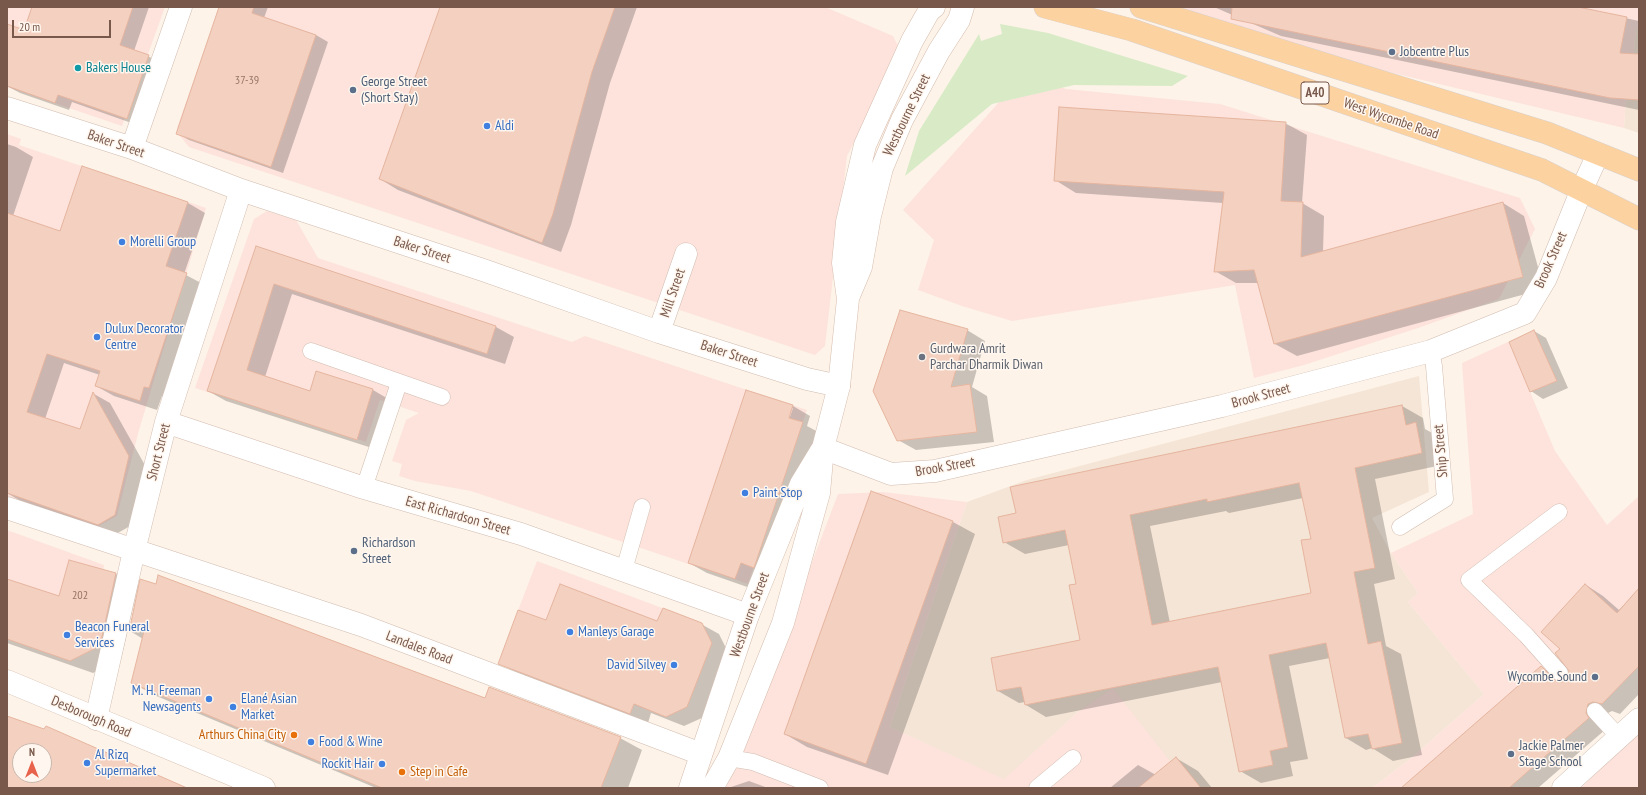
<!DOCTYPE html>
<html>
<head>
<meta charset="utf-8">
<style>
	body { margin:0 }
	#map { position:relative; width:1646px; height:795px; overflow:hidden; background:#fdf3e8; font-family:"PT Sans Narrow",sans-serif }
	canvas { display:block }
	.frame { position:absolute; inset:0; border:8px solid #78584b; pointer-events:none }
	.north { position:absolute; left:12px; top:743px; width:40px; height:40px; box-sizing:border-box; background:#fff7ef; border:1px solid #c9b7ad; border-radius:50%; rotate:0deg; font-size:11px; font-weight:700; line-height:16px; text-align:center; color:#78584b }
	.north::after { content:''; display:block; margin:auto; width:14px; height:18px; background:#e8634c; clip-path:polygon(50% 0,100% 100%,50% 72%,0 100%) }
	.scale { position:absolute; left:12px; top:20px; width:99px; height:18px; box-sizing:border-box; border:2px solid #78584b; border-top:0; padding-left:5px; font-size:12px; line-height:14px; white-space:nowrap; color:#78584b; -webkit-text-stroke:3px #fff7ef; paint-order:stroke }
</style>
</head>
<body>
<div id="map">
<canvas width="1646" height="795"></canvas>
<div class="frame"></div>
<div class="north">N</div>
<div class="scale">20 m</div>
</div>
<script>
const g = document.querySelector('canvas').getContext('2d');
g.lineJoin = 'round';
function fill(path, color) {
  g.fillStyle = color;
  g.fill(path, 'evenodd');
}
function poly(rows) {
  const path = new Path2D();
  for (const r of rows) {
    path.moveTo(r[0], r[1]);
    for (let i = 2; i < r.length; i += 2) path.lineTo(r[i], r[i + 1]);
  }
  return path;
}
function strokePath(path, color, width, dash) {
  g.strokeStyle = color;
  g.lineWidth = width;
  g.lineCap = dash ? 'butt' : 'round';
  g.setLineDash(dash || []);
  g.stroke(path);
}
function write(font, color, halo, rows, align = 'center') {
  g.font = font + ' "PT Sans Narrow",sans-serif';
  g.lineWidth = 3;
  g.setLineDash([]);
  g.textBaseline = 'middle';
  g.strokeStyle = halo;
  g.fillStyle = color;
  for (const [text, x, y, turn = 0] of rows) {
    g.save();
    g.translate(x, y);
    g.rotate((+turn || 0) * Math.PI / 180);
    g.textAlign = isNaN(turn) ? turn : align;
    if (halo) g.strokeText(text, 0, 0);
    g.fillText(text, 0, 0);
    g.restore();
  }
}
const residential = poly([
	[1636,28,1639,29,1639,133,1624,128,1628,60,1634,50],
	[1419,376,1429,492,1372,518,1391,553,1418,593,1408,602,1484,694,1410,759,1372,788,1200,788,1080,710,1004,780,890,727,967,502,1027,480]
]);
const commercial = poly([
	[7,7,165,7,122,126,7,87],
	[219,7,825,7,893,36,901,52,847,156,825,346,815,355,189,147,180,136,177,128],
	[1180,7,1639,7,1639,29,1636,29,1634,51,1628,60,1624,128,1292,49],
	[1024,74,1066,89,1220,104,1520,198,1535,229,1499,299,1418,328,1304,365,1254,378,1235,285,1012,321,962,306,918,290,934,240,903,210],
	[7,134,21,139,19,145,206,208,139,430,117,516,97,527,7,496],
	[267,211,296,220,318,258,572,342,585,336,807,410,748,584,471,491,415,481,399,476,402,464,392,461,406,420,419,413,380,400,366,442,195,388,254,219],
	[1534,330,1557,381,1530,392,1555,451,1607,525,1639,496,1639,646,1488,788,1372,788,1410,759,1484,694,1408,602,1418,593,1391,553,1473,514,1462,363],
	[883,492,967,502,890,727,1004,779,1080,710,1113,688,1183,778,1200,788,726,788,838,494],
	[7,530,104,565,93,645,7,639],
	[537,561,702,623,712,643,687,707,666,717,501,655],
	[1639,732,1639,788,1581,788]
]);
const green = poly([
	[1000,24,1048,33,1188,76,1172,86,1074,85,992,104,905,176,919,131,979,34,981,41,1002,34]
]);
const shadow = poly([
	[33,7,149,7,134,51,148,56,161,64,140,126,72,102,69,110,20,93,7,86,7,25,25,31],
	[220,7,268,7,264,18,316,35,328,42,283,173,189,140,177,133],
	[441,7,637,7,610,83,571,225,561,252,398,190,380,179],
	[1214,7,1573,7,1639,21,1639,110,1281,36],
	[1285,123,1307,135,1302,203,1324,216,1323,252,1503,203,1524,216,1544,289,1297,356,1275,344,1259,283,1236,283,1215,271,1223,203,1076,193,1055,180],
	[7,144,16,147,33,157,13,216,61,232,188,203,205,213,184,274,203,284,167,397,162,396,157,410,114,396,96,386,100,375,64,363,45,419,81,431,94,394,110,403,146,467,132,525,116,534,19,500,7,493],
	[257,248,496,327,514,337,505,364,292,294,265,377,311,392,317,372,373,390,390,400,375,449,226,401,208,391],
	[967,330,985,341,972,387,987,396,994,442,916,450,898,440],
	[1534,331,1546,338,1568,388,1543,399,1531,391],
	[747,391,793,406,810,416,807,426,820,433,771,577,758,573,753,589,707,573,689,563],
	[791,408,793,408,788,423,786,422],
	[1402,406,1423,418,1425,429,1436,435,1442,465,1375,479,1395,579,1374,584,1386,646,1401,654,1422,755,1393,761,1372,748,1366,750,1346,738,1330,658,1289,666,1308,759,1290,762,1293,776,1261,783,1240,771,1222,682,1046,717,1026,705,1025,702,1019,703,998,691,992,659,1081,641,1077,585,1069,545,1025,554,1004,542,1017,513],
	[1303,498,1312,539,1313,594,1170,623,1150,526,1226,511,1229,513],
	[871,492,953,522,975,534,888,775,807,747,785,734],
	[70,561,116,574,138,586,121,659,93,673,7,643,7,580,60,598],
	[157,585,486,699,620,738,642,750,628,788,376,788,154,695,132,683,143,639,130,631],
	[1586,585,1603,596,1619,610,1639,589,1639,694,1620,714,1612,711,1606,714,1606,729,1538,788,1419,788,1541,667,1558,677,1564,682,1567,681,1570,676,1570,670,1562,649],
	[547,621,701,624,719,634,729,654,704,717,684,726,651,713,648,723,517,673,499,663],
	[1176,758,1198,771,1212,788,1110,788,1138,765,1156,775],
	[749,781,768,788,728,788]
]);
const building = poly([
	[32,7,133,7,120,45,149,55,127,119,58,95,55,103,7,86,7,24,24,30,32,7],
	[219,7,254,7,252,13,316,35,271,167,176,134,219,7],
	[440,7,615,7,592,72,553,214,542,243,379,179,440,7],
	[1232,7,1578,7,1627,17,1620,53,1639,54,1639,100,1610,98,1231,19,1232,7],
	[1059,107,1286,122,1281,201,1303,202,1301,257,1503,202,1523,277,1274,344,1254,270,1214,272,1224,192,1054,181,1059,107],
	[82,166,188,202,166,266,187,273,149,388,144,387,140,401,95,386,100,371,47,354,27,412,80,429,93,392,129,456,115,515,98,525,7,493,7,213,60,231,82,166],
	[256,246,496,326,487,354,274,284,247,370,310,391,316,371,373,389,357,440,207,391,256,246],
	[900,310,968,329,951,387,970,384,977,432,897,441,873,391,900,310],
	[1534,330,1557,381,1530,392,1509,342,1534,330],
	[746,390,793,405,789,418,803,422,754,568,741,563,735,579,688,563,746,390],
	[1402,405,1406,425,1416,422,1422,453,1355,468,1375,568,1354,572,1368,644,1381,641,1402,743,1372,749,1368,734,1345,738,1326,643,1269,655,1288,747,1270,751,1273,765,1239,772,1218,667,1025,705,1021,687,997,691,991,658,1080,640,1069,585,1076,584,1065,530,1003,543,998,517,1016,513,1010,487,1402,405],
	[1299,483,1311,539,1301,540,1311,593,1152,625,1130,515,1207,499,1207,502,1299,483],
	[871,491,953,521,866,764,784,734,871,491],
	[69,560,116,573,100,646,70,661,7,639,7,579,59,596,69,560],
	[158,575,485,698,489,687,621,737,601,788,382,788,131,683,146,623,129,632,140,579,156,584,158,575],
	[560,584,657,621,663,608,702,623,712,643,687,707,666,717,634,704,630,714,498,664,518,610,546,620,560,584],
	[1585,584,1617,613,1639,588,1639,666,1602,704,1593,702,1588,704,1586,713,1589,718,1509,788,1401,788,1541,666,1557,682,1562,682,1567,680,1569,676,1569,671,1555,653,1560,649,1541,632,1585,584],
	[7,716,44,729,46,726,187,788,7,788,7,716],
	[20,751,44,751,44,775,20,775,20,751],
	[1176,757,1201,788,1138,788,1176,757]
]);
const lane = poly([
	[311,351,442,397],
	[364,488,399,383],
	[1559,512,1469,580,1526,635,1560,673],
	[1400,527,1445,499,1434,366,1431,351],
	[624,570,642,507],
	[1595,711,1619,737],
	[729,758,753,762,820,788],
	[1037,788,1073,758]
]);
const street = poly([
	[7,108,132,148,241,190,483,270,659,332,807,379,839,386],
	[132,148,181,7],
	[659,332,686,254],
	[166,422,364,488,521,534,748,615],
	[823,448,891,474,935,471,1222,406,1431,351,1525,313,1546,278,1582,189,1598,154],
	[7,508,361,625,701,754],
	[96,719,134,551,166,422,241,190],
	[1563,788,1639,719]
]);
const secondary = poly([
	[848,298,861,267,870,216,882,168,902,120,939,51,959,20,963,7],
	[7,681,264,788],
	[690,788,748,615,801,484,821,451],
	[712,788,729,758,783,623,819,493,823,448,839,386,848,299,843,263,847,222,865,145,912,41,929,11,934,7]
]);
const primary = poly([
	[1045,7,1132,30,1542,170,1639,219],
	[1141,7,1547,133,1639,170]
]);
const markers = [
	[1392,52,4,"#5c6f8a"],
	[78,68,4,"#0f9aa8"],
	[353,90,4,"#5c6f8a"],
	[487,126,4,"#3f7fe0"],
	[122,242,4,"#3f7fe0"],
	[97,337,4,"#3f7fe0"],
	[922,357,4,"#6b7280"],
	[745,493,4,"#3f7fe0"],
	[354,551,4,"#5c6f8a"],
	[570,632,4,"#3f7fe0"],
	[67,635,4,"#3f7fe0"],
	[674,665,4,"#3f7fe0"],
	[1595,677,4,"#5c6f8a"],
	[209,699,4,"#3f7fe0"],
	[233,707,4,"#3f7fe0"],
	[294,735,4,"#e8710a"],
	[311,742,4,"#3f7fe0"],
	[1511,754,4,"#5c6f8a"],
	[87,763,4,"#3f7fe0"],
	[382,764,4,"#3f7fe0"],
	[402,772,4,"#e8710a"]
];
const numberNames = [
	["37-39",247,81],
	["202",80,596]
];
const shields = [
	[1315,93,28]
];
const shieldNames = [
	["A40",1315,93]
];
const serviceNames = [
	["Jobcentre Plus",1400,52],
	["George Street",361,82],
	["(Short Stay)",361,98],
	["Richardson",362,543],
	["Street",362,559],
	["Wycombe Sound",1587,677,"right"],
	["Jackie Palmer",1519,746],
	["Stage School",1519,762]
];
const cultureNames = [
	["Bakers House",86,68]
];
const streetNames = [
	["Westbourne Street",907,115,-64],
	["West Wycombe Road",1391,119,19],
	["Baker Street",116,144,19],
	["Baker Street",422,250,18],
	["Brook Street",1551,260,-66],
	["Mill Street",673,293,-71],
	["Baker Street",729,354,18],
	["Brook Street",1261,396,-15],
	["Ship Street",1441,451,-95],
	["Short Street",159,452,-76],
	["Brook Street",945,467,-10],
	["East Richardson Street",458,516,16],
	["Westbourne Street",750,615,-70],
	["Landales Road",419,648,21],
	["Desborough Road",91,717,23]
];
const shopNames = [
	["Aldi",495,126],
	["Morelli Group",130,242],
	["Dulux Decorator",105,329],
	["Centre",105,345],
	["Paint Stop",753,493],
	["Beacon Funeral",75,627],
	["Services",75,643],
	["Manleys Garage",578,632],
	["David Silvey",666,665,"right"],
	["M. H. Freeman",201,691,"right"],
	["Newsagents",201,707,"right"],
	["Elané Asian",241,699],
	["Market",241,715],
	["Food & Wine",319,742],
	["Al Rizq",95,755],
	["Supermarket",95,771],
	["Rockit Hair",374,764,"right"]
];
const worshipNames = [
	["Gurdwara Amrit",930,349],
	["Parchar Dharmik Diwan",930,365]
];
const foodNames = [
	["Arthurs China City",286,735],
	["Step in Cafe",410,772,"left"]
];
fill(residential, '#f5e5d6');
fill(commercial, '#fde3dc');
fill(green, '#d8ebc6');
fill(shadow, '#0003');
fill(building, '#f3d0bf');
strokePath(building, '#e6b59f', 1);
strokePath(lane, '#d2bcb0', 17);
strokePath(street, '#d2bcb0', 23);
strokePath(secondary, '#d5bcad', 23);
strokePath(primary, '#d9d0cd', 23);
strokePath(lane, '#fff', 16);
strokePath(street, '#fff', 22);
strokePath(secondary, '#fff', 22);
strokePath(primary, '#fcd3a0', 22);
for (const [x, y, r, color] of markers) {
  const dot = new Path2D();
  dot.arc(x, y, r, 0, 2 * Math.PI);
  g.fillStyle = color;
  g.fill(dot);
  strokePath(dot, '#fff7ef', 1.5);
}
write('12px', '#977668', null, numberNames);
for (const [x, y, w] of shields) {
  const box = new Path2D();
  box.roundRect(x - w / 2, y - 11, w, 22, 3);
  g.fillStyle = '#fff7ef';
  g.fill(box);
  strokePath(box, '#78584b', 1);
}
write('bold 13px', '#78584b', null, shieldNames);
write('14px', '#4e5e75', '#fff7ef', serviceNames, 'left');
write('14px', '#0d838f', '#fff7ef', cultureNames, 'left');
write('14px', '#78584b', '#fff7ef', streetNames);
write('14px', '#366cbe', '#fff7ef', shopNames, 'left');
write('14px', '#5b616d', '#fff7ef', worshipNames, 'left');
write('14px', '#c56008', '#fff7ef', foodNames, 'right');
</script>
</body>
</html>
